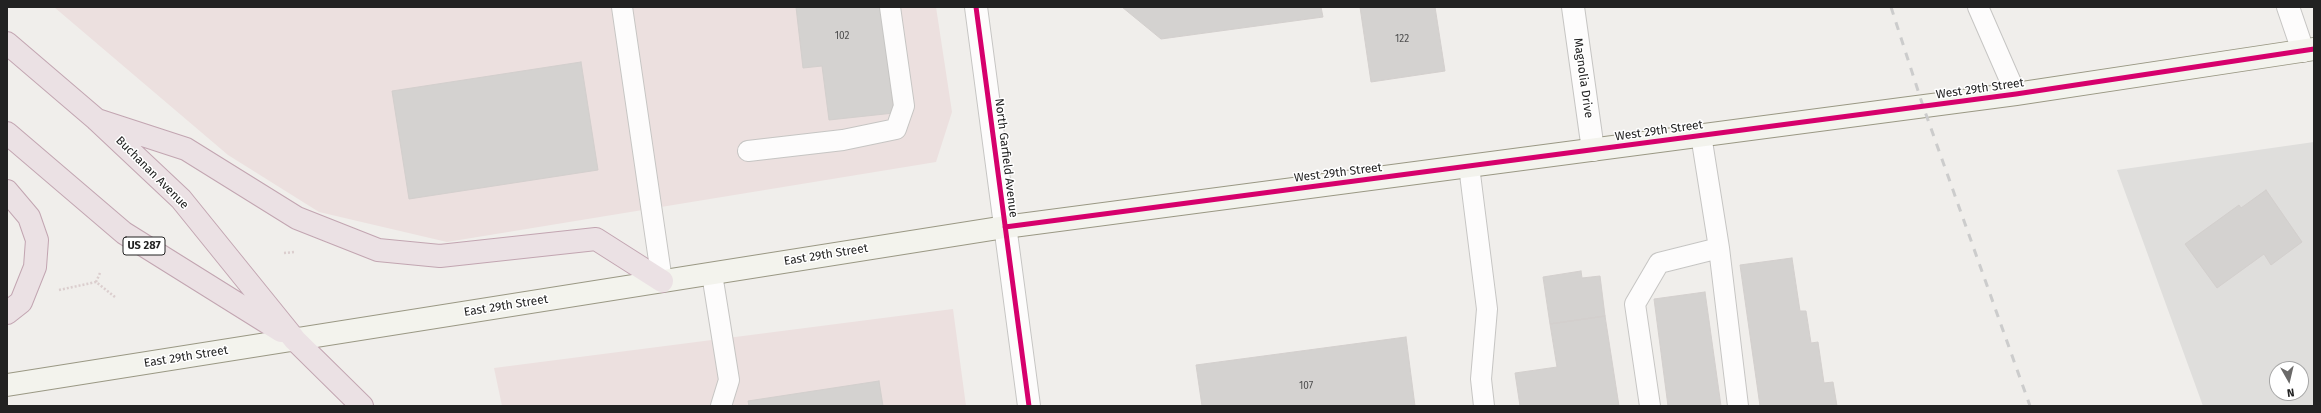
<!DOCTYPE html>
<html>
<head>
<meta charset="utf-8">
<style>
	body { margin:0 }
	#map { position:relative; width:2321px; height:413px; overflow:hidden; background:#f0eeeb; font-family:"Fira Sans",sans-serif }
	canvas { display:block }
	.frame { position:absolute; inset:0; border:8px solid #222; pointer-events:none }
	.north { position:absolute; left:2269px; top:361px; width:40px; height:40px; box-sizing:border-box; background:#fff; border:1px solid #a7a7a7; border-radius:50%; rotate:172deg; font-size:11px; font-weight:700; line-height:16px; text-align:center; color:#222 }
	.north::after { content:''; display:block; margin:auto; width:14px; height:18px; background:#6a6968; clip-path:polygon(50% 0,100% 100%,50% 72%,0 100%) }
</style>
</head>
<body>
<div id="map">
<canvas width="2321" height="413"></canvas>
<div class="frame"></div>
<div class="north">N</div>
</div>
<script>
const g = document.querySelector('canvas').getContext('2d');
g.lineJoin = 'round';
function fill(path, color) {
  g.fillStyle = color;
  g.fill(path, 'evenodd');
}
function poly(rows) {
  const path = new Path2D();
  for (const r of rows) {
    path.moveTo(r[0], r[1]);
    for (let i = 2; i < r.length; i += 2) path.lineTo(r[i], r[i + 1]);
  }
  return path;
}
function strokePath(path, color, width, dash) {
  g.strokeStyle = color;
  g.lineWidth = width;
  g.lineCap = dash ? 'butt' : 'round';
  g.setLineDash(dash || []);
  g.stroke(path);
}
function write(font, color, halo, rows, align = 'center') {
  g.font = font + ' "Fira Sans",sans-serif';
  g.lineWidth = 3;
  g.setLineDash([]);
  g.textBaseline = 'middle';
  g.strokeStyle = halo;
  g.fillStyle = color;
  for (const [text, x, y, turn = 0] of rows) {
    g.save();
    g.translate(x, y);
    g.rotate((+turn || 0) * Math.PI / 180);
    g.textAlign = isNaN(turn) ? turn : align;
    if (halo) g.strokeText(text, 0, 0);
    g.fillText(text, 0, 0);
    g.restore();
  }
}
const residential = poly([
	[2314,142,2314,406,2203,406,2117,170],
	[2277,369,2301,369,2301,393,2277,393]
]);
const commercial = poly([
	[54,7,936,7,952,112,936,162,447,242,319,212,228,155],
	[953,309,966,406,502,406,494,368]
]);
const building = poly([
	[796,7,881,7,894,113,829,120,822,66,803,68,796,7],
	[1122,7,1321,7,1323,17,1161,39,1122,7],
	[1360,7,1435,7,1445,71,1371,82,1360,7],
	[581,62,598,170,409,199,392,91,581,62],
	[2266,190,2302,242,2271,265,2264,254,2217,288,2185,244,2239,205,2241,208,2266,190],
	[1792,258,1800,311,1806,311,1811,343,1818,342,1824,383,1833,382,1837,406,1760,406,1740,265,1792,258],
	[1581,271,1582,278,1600,276,1605,316,1550,324,1543,277,1581,271],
	[1705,292,1721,406,1668,406,1654,299,1705,292],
	[1605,316,1619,406,1517,406,1520,406,1515,373,1557,367,1550,324,1605,316],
	[1406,337,1415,406,1202,406,1196,365,1406,337],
	[879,381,883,406,749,406,748,401,879,381]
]);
const path = poly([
	[284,253,295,252],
	[100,273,96,282,115,297],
	[59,290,96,282]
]);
const lane = poly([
	[622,7,662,281],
	[1978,7,2016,94],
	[1701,135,1719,248,1738,406],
	[748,151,843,140,896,129,904,106,890,7],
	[1469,166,1487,309,1481,379,1484,406],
	[712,274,729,380,721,406],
	[1650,406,1635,304,1659,263,1719,248]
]);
const street = poly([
	[976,7,1029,406],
	[1573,7,1593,150],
	[2288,7,2303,51]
]);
const secondary = poly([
	[7,385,1005,227,2016,94,2314,49]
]);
const highway = poly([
	[7,43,97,120,181,199,295,340,362,406],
	[97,120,186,149,297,218,378,250,440,256,596,239,662,281],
	[7,133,124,233,281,331],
	[7,191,29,217,37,240,35,267,21,302,7,313]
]);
const rail = poly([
	[1891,7,1923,106,2030,406]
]);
const cycleway = poly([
	[976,7,1029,406],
	[1005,227,2016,94,2314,49]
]);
const numberNames = [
	["102",842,36],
	["122",1402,39],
	["107",1306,386]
];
const shields = [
	[144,246,42]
];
const shieldNames = [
	["US 287",144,246]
];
const streetNames = [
	["Magnolia Drive",1583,78,82],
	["West 29th Street",1980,89,-8],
	["West 29th Street",1659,131,-8],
	["North Garfield Avenue",1006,158,83],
	["Buchanan Avenue",152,173,45],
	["West 29th Street",1338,173,-7],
	["East 29th Street",826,255,-9],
	["East 29th Street",506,306,-9],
	["East 29th Street",186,357,-9]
];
fill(residential, '#dfdedc');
fill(commercial, '#ece0df');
fill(building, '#d4d2d0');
strokePath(building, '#d3cfcd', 1);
strokePath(lane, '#c6c5c3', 22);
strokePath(street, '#c6c5c3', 24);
strokePath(secondary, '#9a9884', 24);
strokePath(highway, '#c2a5b1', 24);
strokePath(path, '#dbcece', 2.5, [2, 2]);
strokePath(lane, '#fdfcfc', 20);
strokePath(street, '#fdfcfc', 22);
strokePath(secondary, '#f3f3ed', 22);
strokePath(highway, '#ebe1e4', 22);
strokePath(rail, '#ccc', 3, [8, 8]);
strokePath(cycleway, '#d6006c', 5);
write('10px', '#4e4e4e', null, numberNames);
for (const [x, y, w] of shields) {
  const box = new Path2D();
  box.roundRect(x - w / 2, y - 9, w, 18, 3);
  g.fillStyle = '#fff';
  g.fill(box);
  strokePath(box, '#222', 1);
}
write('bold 11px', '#222', null, shieldNames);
write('12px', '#222', '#fff', streetNames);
</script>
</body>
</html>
